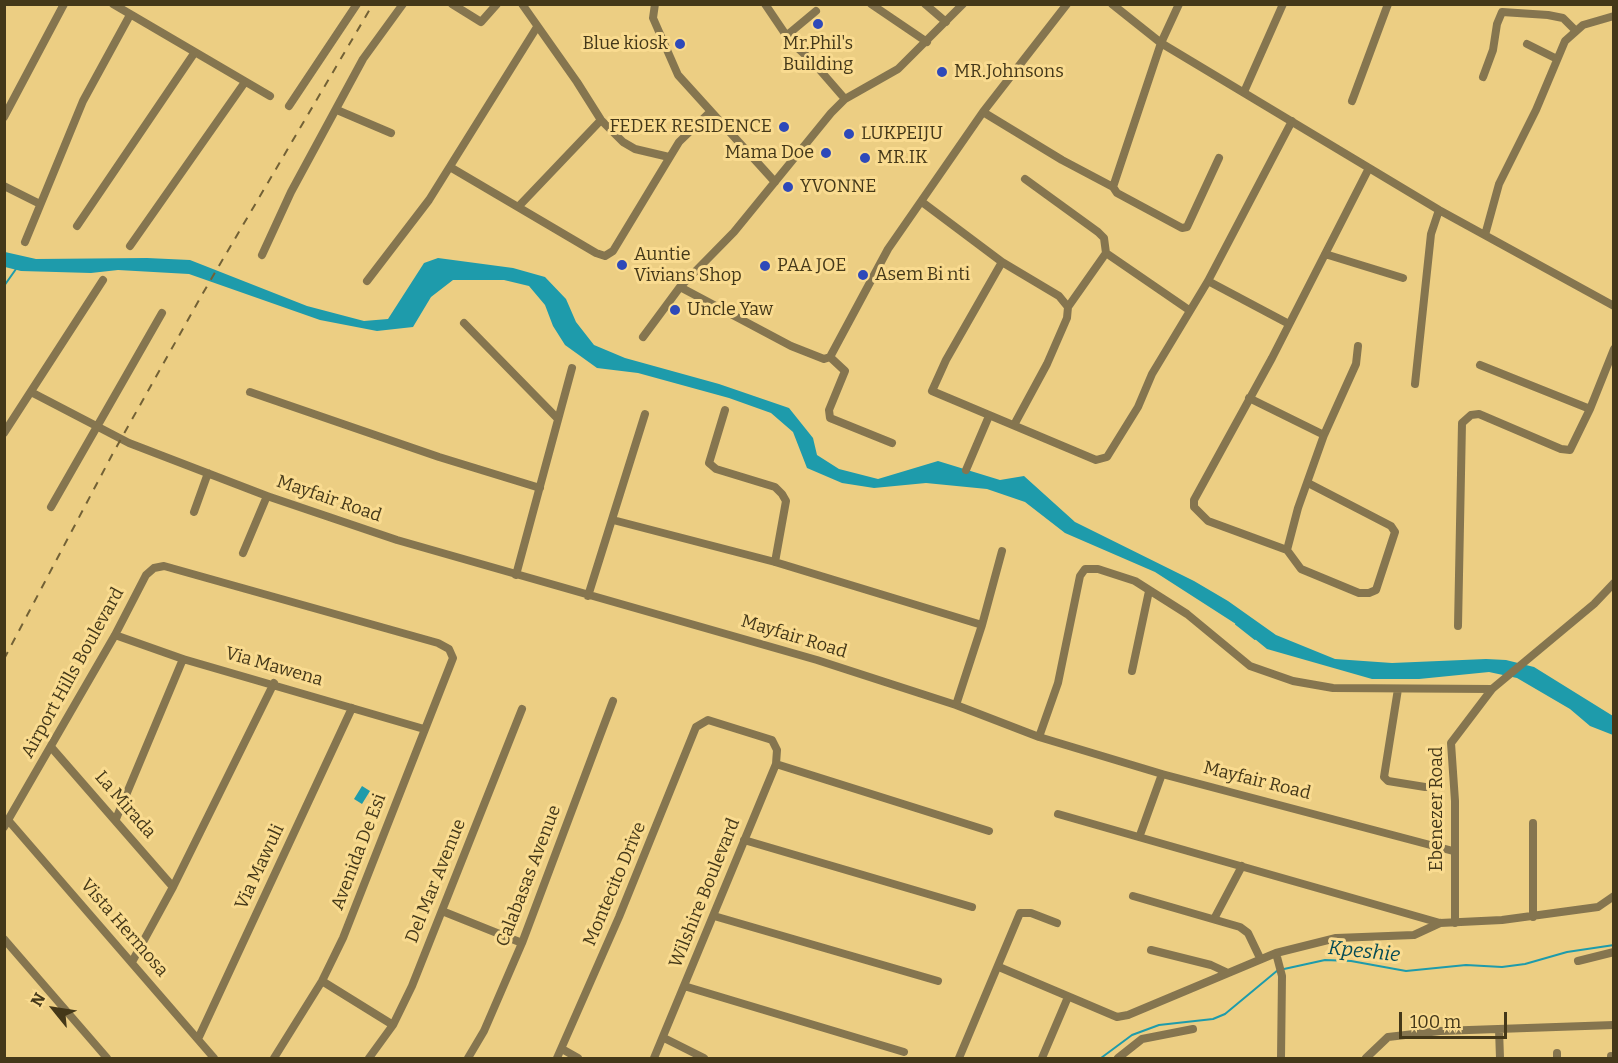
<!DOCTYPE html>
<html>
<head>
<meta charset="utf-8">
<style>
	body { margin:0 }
	#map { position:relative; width:1618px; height:1063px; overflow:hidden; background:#ecce83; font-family:Bitter,serif }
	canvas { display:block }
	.frame { position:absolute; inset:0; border:6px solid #443819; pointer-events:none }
	.north { position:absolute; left:24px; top:979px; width:60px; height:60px; -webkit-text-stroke:4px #f9db90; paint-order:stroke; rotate:300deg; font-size:16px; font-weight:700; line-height:24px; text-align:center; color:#443819 }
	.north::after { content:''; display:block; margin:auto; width:21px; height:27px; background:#443819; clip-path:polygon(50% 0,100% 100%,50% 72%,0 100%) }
	.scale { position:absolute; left:1399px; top:1012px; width:108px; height:27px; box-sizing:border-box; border:3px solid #443819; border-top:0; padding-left:8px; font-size:18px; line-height:21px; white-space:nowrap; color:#443819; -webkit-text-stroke:4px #f9db90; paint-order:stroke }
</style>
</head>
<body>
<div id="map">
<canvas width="1618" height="1063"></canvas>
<div class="frame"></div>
<div class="north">N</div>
<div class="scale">100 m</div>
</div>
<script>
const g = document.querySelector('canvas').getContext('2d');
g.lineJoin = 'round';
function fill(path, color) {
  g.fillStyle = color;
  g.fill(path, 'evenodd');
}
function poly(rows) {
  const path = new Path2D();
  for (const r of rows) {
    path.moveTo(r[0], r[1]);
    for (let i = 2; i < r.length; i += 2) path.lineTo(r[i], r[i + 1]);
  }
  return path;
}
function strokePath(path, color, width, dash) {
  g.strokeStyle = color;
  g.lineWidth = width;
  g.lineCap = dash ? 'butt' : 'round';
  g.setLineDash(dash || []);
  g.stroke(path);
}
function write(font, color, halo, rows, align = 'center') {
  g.font = font + ' Bitter,serif';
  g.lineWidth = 6;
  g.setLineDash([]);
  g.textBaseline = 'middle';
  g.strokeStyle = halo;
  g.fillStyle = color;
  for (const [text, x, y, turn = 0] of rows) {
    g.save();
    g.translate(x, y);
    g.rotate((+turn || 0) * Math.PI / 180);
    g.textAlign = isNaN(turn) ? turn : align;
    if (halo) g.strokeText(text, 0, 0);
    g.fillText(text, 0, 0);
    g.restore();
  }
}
const water = poly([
	[5,252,36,259,147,258,190,260,307,306,364,321,388,319,424,263,438,258,513,268,545,277,566,299,576,322,594,345,625,358,719,384,789,408,813,438,817,455,839,469,878,479,938,461,1000,480,1024,476,1075,522,1194,581,1228,601,1276,635,1335,659,1392,663,1486,659,1506,660,1534,667,1613,716,1613,735,1590,726,1570,709,1517,678,1489,672,1419,679,1372,679,1267,649,1239,626,1155,572,1065,533,1025,502,987,489,926,483,874,488,842,483,807,468,793,432,771,413,729,398,638,373,597,368,565,345,553,326,545,305,529,286,504,280,453,280,431,297,413,327,377,331,320,320,189,274,118,270,91,273,21,271,5,267],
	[362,786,370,791,362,804,354,799]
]);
const stream = poly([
	[4,286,16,269],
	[1236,624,1255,639],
	[1284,969,1325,960,1351,961,1406,971,1466,965,1502,967,1525,964,1567,952,1614,945],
	[1101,1058,1132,1035,1159,1025,1213,1019,1225,1014,1278,970]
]);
const minor = poly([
	[113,4,270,96],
	[452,4,481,22,497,4],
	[522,4,577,82,601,120,623,142,635,149,669,157],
	[655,4,653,18,678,75,775,182],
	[765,4,790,41,812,61,845,99],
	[871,4,927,42],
	[925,4,946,22],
	[1112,4,1161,43,1439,210,1614,306],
	[1179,4,1161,43,1113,187,1117,193,1182,228,1187,227,1219,158],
	[786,36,816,11],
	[1527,44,1557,59],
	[1483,77,1493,50,1497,24,1502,12,1548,15,1563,18,1575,30],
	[1244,92,1283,4],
	[1352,101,1388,4],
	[289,106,357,4],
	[337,110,391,133],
	[983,112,1062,160,1113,187],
	[4,117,64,4],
	[450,167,596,253,605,256,613,251,679,142,710,112],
	[4,186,40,204],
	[922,202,1002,262,1059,296,1068,307],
	[519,206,601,120],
	[77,226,195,52],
	[1485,235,1499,184,1536,110,1565,41,1583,25,1614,16],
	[25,242,83,101,130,15],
	[130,246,245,82],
	[1106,253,1189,310],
	[1325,254,1403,278],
	[262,255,291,192,363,59,403,4],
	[1002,262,946,360,932,391,1096,460,1107,457,1138,407,1152,374,1208,281,1292,121],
	[367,281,429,200,537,27],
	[1208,281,1289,324],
	[464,323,558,419],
	[643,337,680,287],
	[830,357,888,249,983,112,1067,4],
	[1480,365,1590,409],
	[1415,384,1431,234,1439,210],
	[31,392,129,443,267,496,397,540,817,660,956,705,1039,737,1162,774,1453,851],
	[250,392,439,457,540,488],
	[1249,398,1324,435],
	[725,410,709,463,716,469,775,487,782,494,786,501,775,562],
	[1014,425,1047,364,1067,318,1068,307,1106,253,1104,238,1098,232,1025,179],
	[4,433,103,280],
	[892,443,830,418,829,410,845,371,830,357,824,359,791,346,680,287,734,232,831,113,845,99,898,69,963,4],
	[966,470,989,416],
	[1308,483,1391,526,1395,532,1376,590,1369,593,1359,593,1301,569,1287,550,1298,508,1324,435,1356,364,1358,346],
	[51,507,162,313],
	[194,512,208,473],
	[613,520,775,562,982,625],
	[1287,550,1208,521,1194,507,1194,500,1272,358,1369,168],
	[243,553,267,496],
	[516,575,572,368],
	[588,596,645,414],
	[1458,626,1462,423,1471,415,1479,414,1561,449,1570,450,1590,409,1614,349],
	[115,635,183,659,424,729],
	[1132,671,1149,591],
	[1398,689,1384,777,1388,781,1425,787],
	[956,705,982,625,1002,551],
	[1039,737,1058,683,1080,576,1085,569,1098,569,1135,581,1187,614,1250,666,1293,681,1333,688,1492,689],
	[51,747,173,887],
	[776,764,989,831],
	[1058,814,1440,923,1502,920,1598,907,1614,896],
	[116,819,183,659],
	[8,820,214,1058],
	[4,827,115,635,146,575,154,568,164,566,438,643,449,649,453,658,343,938,322,981,274,1058],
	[1140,835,1162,774],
	[744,840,972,907],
	[1133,896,1240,927,1248,933,1260,958],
	[442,911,522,943],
	[714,916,938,981],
	[1533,917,1533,823],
	[1214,919,1242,866],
	[1455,923,1455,801,1451,743,1492,689,1594,604,1614,583],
	[4,939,107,1058],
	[1151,950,1211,965,1226,972],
	[1276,953,1282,976,1281,1058],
	[1578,961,1614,952],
	[132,962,173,887,274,683],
	[999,967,1117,1017,1128,1015,1276,953,1336,938,1414,935,1440,923],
	[322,981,393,1025],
	[684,986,904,1052],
	[1499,1029,1500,1058],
	[664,1038,704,1058],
	[198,1039,352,708],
	[562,1049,578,1058],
	[369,1058,393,1025,412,986,522,709],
	[468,1058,484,1031,522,943,613,701],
	[557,1058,619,917,696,727,708,720,772,740,777,750,776,764,654,1058],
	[959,1058,1020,913,1031,913,1057,923],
	[1042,1058,1068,997],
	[1118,1058,1142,1039,1193,1029],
	[1366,1058,1388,1037,1440,1031,1614,1025],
	[1557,1058,1557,1053],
	[1611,1058,1611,1056]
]);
const rail = poly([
	[4,659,112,455,203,293,373,4]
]);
const markers = [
	[818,24,6,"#2e49b9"],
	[680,44,6,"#2e49b9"],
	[942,72,6,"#2e49b9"],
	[784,127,6,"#2e49b9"],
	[849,134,6,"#2e49b9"],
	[826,153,6,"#2e49b9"],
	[865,158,6,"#2e49b9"],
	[788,187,6,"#2e49b9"],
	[622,265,6,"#2e49b9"],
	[765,266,6,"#2e49b9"],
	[863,275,6,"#2e49b9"],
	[675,310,6,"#2e49b9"]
];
const poiNames = [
	["Blue kiosk",668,44,"right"],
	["Mr.Phil's",818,44,"center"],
	["Building",818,65,"center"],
	["MR.Johnsons",954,72],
	["FEDEK RESIDENCE",772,127,"right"],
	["LUKPEIJU",861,134],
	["Mama Doe",814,153,"right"],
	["MR.IK",877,158],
	["YVONNE",800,187],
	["Auntie",634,255],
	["Vivians Shop",634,276],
	["PAA JOE",777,266],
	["Asem Bi nti",875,275],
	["Uncle Yaw",687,310]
];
const streetNames = [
	["Mayfair Road",329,499,19],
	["Mayfair Road",794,637,17],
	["Via Mawena",274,667,16],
	["Airport Hills Boulevard",73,673,-61],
	["Mayfair Road",1257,781,14],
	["La Mirada",125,805,49],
	["Ebenezer Road",1437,809,-90],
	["Avenida De Esi",359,852,-69],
	["Via Mawuli",260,867,-65],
	["Calabasas Avenue",529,876,-69],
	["Del Mar Avenue",436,881,-68],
	["Montecito Drive",615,884,-67],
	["Wilshire Boulevard",705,893,-68],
	["Vista Hermosa",124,928,49]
];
const waterNames = [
	["Kpeshie",1364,952,6]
];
fill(water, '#1e9bab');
strokePath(stream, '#1e9bab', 2);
strokePath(minor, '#85754f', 8);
strokePath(rail, '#726136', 2, [8, 8]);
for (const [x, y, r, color] of markers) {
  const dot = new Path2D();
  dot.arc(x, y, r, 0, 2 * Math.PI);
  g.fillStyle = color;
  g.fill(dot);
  strokePath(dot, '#f9db90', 2);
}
write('18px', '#443819', '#f9db90', poiNames, 'left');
write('18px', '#443819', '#f9db90', streetNames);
write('italic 20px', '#064c55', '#f9db90', waterNames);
</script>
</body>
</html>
